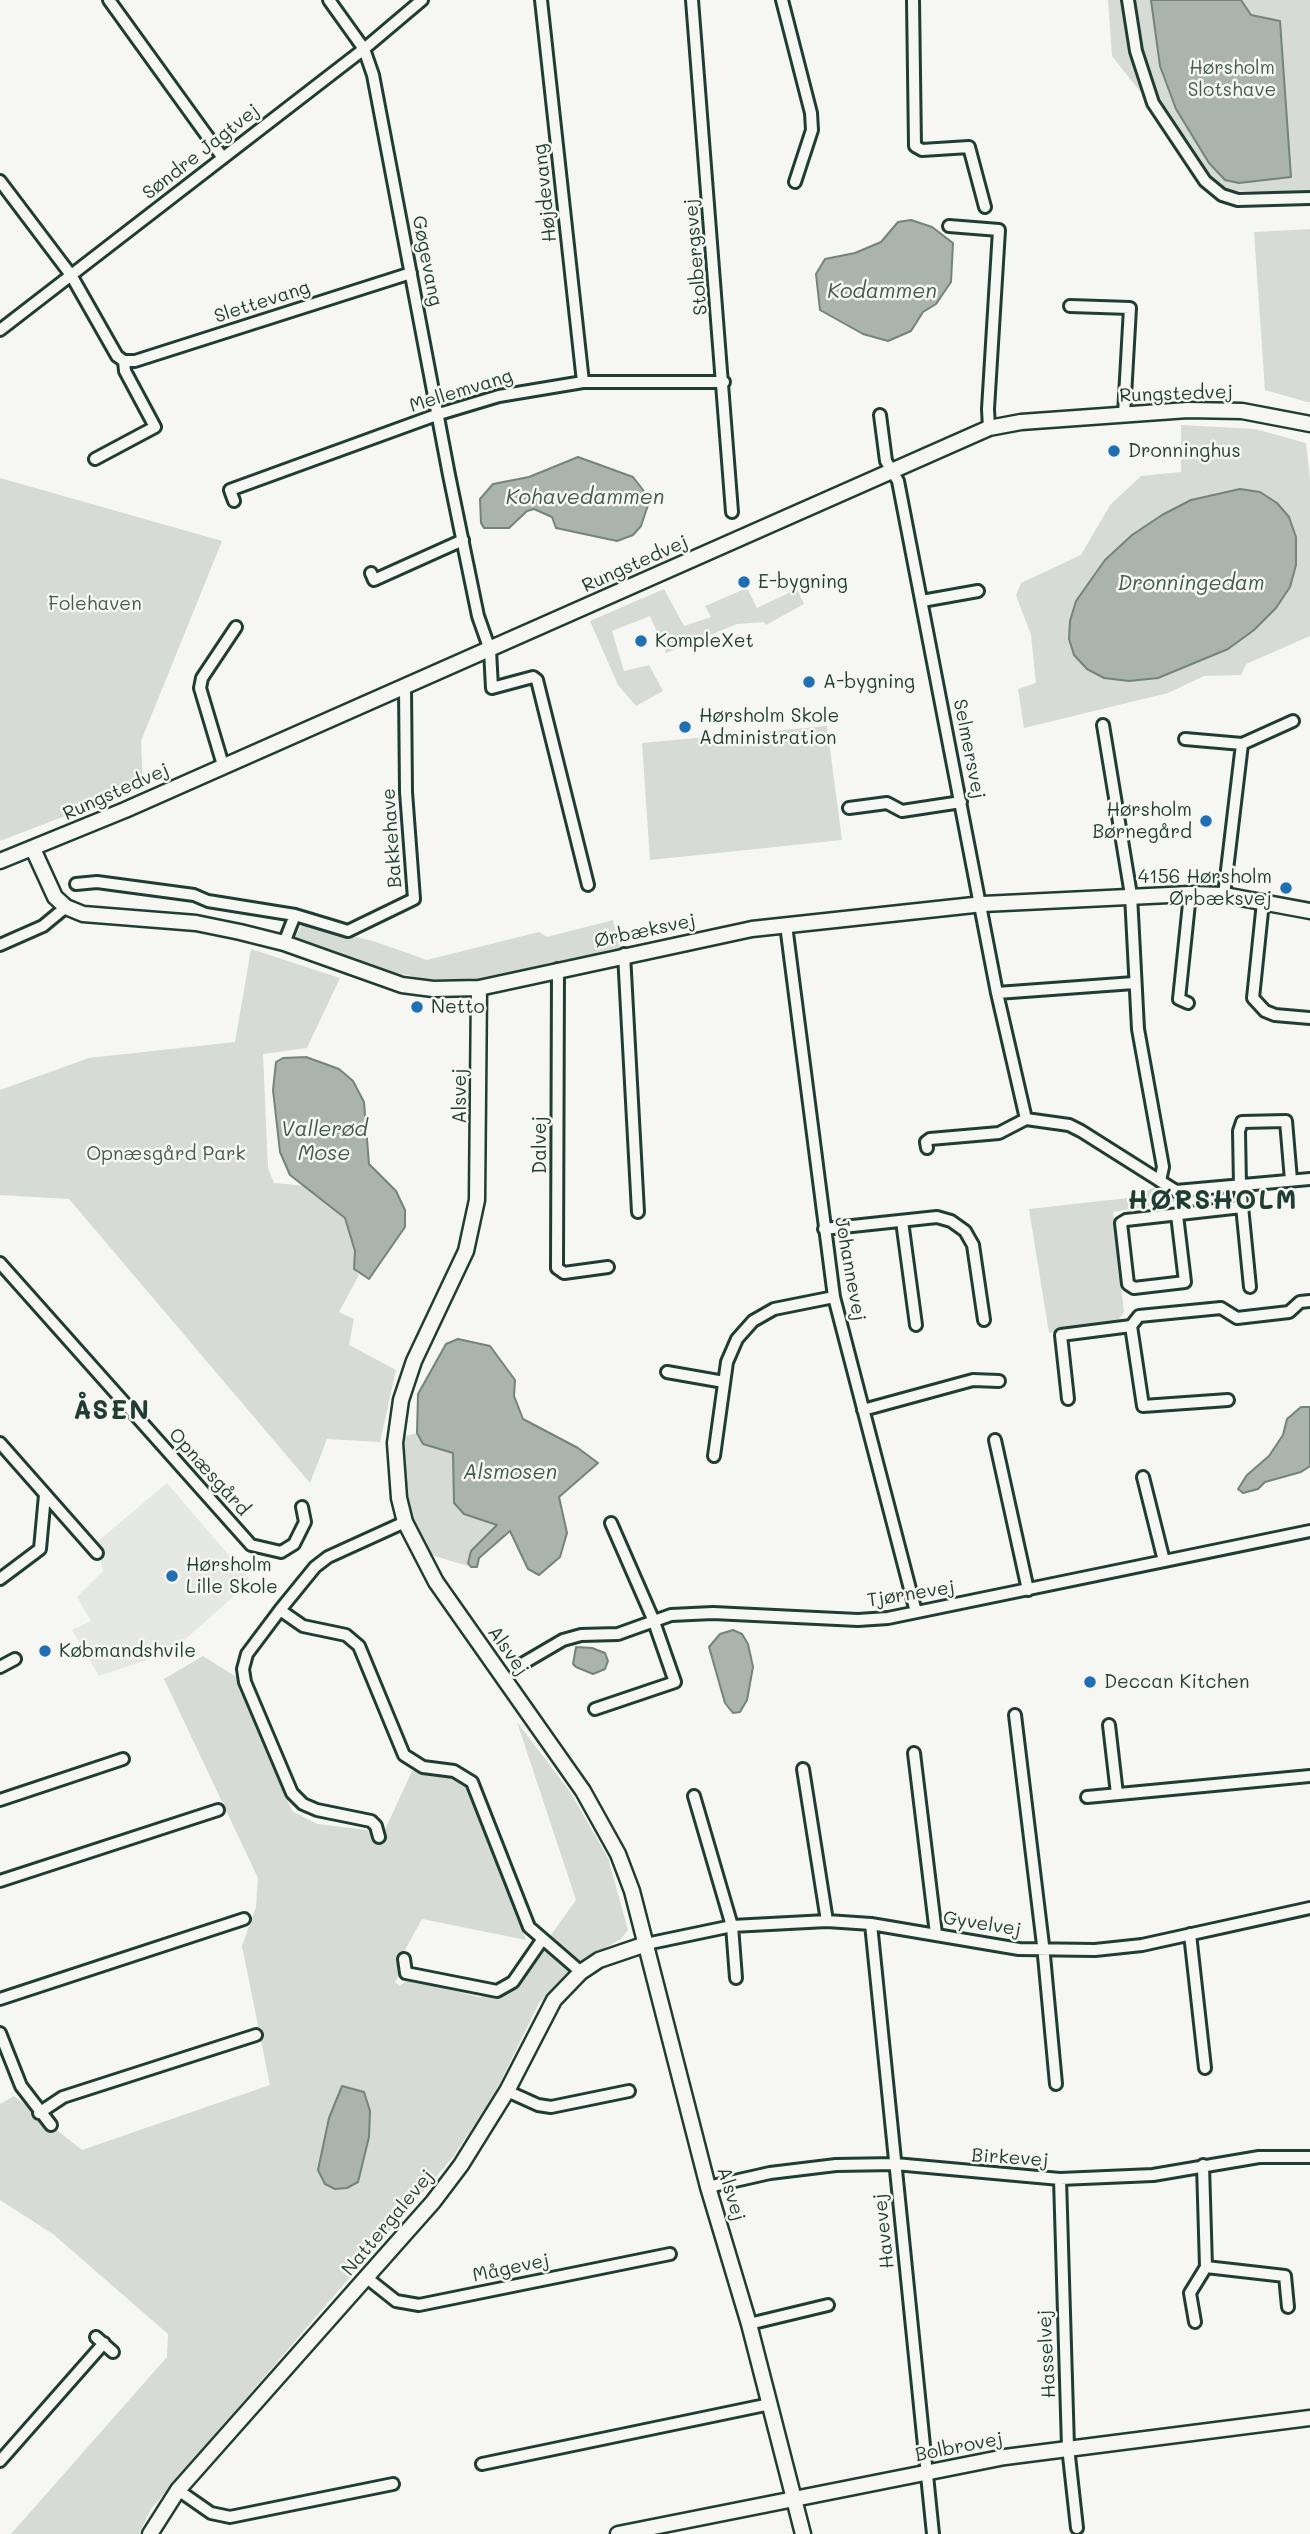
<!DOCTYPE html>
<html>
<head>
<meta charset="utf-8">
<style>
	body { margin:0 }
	canvas { display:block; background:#f6f6f2 }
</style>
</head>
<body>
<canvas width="1310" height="2534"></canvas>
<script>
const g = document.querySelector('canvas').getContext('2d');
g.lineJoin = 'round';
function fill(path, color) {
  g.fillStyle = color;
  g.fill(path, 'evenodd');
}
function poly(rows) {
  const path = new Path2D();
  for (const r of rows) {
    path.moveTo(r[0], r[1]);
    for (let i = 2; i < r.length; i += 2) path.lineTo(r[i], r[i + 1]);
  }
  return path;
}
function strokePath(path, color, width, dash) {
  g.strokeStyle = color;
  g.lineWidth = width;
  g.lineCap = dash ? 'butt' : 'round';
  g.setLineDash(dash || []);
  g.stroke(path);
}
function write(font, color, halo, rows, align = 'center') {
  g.font = font + ' Mali,sans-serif';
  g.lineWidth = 5;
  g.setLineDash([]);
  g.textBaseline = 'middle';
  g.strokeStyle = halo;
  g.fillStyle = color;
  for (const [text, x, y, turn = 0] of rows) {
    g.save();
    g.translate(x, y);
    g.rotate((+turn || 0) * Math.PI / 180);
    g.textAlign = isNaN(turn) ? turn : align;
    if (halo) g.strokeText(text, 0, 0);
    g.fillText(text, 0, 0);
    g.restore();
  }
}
const built = poly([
	[167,1483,251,1581,171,1652,99,1676,72,1630,91,1621,77,1597,103,1571,97,1542]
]);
const green = poly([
	[1108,0,1310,0,1310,193,1218,190,1112,56],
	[1310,229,1310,402,1307,402,1265,390,1254,232],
	[1181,425,1255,429,1306,443,1310,479,1310,636,1246,664,1241,675,1204,676,1168,693,1024,728,1018,689,1036,683,1031,635,1016,595,1021,583,1081,555,1110,505,1141,476,1181,472],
	[0,478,222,541,141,741,143,786,0,841],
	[747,588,757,608,797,589,804,604,766,625,764,622,737,624,666,653,650,616,612,631,624,671,649,665,663,691,636,706,618,685,590,621,664,589,684,626,711,617,705,606],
	[827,726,842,840,650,860,642,743],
	[613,920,620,949,483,980,439,982,379,969,294,939,303,923,376,942,427,960,539,932,547,937],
	[251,949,340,978,307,1048,263,1054,268,1168,274,1183,306,1186,345,1218,355,1251,354,1269,359,1275,339,1312,354,1319,349,1345,396,1370,380,1442,327,1439,310,1483,69,1199,0,1195,0,1090,89,1058,235,1042],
	[1157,1185,1179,1201,1113,1212,1124,1312,1116,1323,1049,1333,1029,1209,1137,1197],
	[417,1433,423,1444,453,1453,464,1514,498,1525,471,1551,469,1563,471,1567,425,1553,412,1524,403,1464,405,1436],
	[203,1656,238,1678,292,1811,317,1824,384,1832,412,1771,452,1776,470,1787,526,1940,422,1919,400,1959,400,1973,395,1982,400,1986,408,1979,479,1997,503,1993,516,1984,576,1900,517,1722,571,1793,608,1858,628,1930,621,1939,581,1961,539,2003,494,2095,453,2157,151,2509,139,2534,11,2534,167,2357,168,2334,53,2234,0,2200,0,2104,14,2096,82,2150,270,2085,242,1946,256,1907,258,1878,164,1679]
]);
const water = poly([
	[1151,0,1241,0,1251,15,1280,21,1291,177,1239,183,1225,180,1209,163,1176,109,1160,66,1151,0],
	[911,220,932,227,953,243,951,282,936,304,923,312,911,331,888,341,863,334,820,310,816,274,825,259,855,253,881,242,898,222,911,220],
	[578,457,633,477,650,499,641,526,633,535,617,541,556,528,552,517,534,509,527,511,509,528,484,528,481,523,480,499,493,484,529,477,578,457],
	[1240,489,1260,492,1277,503,1289,517,1296,537,1296,565,1290,587,1276,608,1254,630,1228,649,1158,678,1129,681,1104,678,1087,669,1074,655,1069,639,1070,621,1076,601,1105,560,1132,535,1162,515,1191,500,1240,489],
	[306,1057,339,1069,353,1081,364,1102,369,1164,396,1191,405,1210,405,1227,369,1279,354,1269,355,1251,345,1218,290,1175,280,1152,273,1090,276,1062,283,1058,306,1057],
	[458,1339,490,1346,515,1380,514,1396,523,1419,578,1448,598,1463,559,1497,567,1533,560,1557,539,1575,528,1569,510,1531,479,1558,477,1567,471,1567,468,1563,471,1551,497,1525,464,1514,454,1503,453,1453,423,1444,417,1433,418,1394,446,1344,458,1339],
	[1301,1407,1310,1407,1310,1466,1301,1472,1265,1482,1258,1489,1243,1493,1238,1489,1247,1475,1269,1456,1283,1435,1287,1419,1301,1407],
	[733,1630,742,1634,748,1644,753,1667,747,1700,740,1712,733,1713,725,1703,709,1647,720,1634,733,1630],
	[576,1647,592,1648,605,1653,608,1661,605,1669,593,1674,576,1667,573,1664,576,1647],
	[342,2086,364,2092,370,2111,369,2137,358,2182,347,2188,335,2189,325,2184,318,2170,329,2118,342,2086]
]);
const street = poly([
	[109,0,223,158],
	[329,0,364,49,373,75,449,475,478,616,490,650,492,688,533,677,537,680,588,885],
	[541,0,583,382],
	[692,0,732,512],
	[782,0,811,113,812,130,795,182],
	[913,0,915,146,922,150,969,147,985,207],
	[1128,0,1136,51,1153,103,1205,181,1222,195,1238,200,1310,198],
	[0,181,71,275,117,356,124,361,135,361,411,273],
	[949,226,999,230,988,409,989,428],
	[1070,306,1130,308,1124,414],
	[0,330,364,49,422,0],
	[880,415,886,461,898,481,997,993,1026,1119],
	[95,459,155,427,125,371,124,361],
	[234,501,230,490,439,414,499,396,583,382,724,382],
	[371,573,374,580,463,540],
	[922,601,978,591],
	[1103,725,1131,895,1138,1029,1163,1167,1160,1181],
	[1185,739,1242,744,1224,895],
	[1242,744,1293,721],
	[223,765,200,688,202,678,236,627],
	[849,808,887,803,902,811,961,802],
	[76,884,97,882,194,895,208,901,295,915,284,943],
	[1263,902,1253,998,1265,1011,1275,1015,1310,1018],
	[295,915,348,931,414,899,406,792,405,687],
	[786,925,834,1297,916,1612],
	[0,945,43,926,66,907],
	[624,954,638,1212],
	[558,969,557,1268,564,1273,608,1267],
	[997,993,1134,983],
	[1188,1003,1179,999,1190,894],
	[1026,1119,1069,1125,1081,1131,1176,1191,1310,1179],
	[927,1148,926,1142,930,1139,999,1133,1026,1119],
	[1177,1215,1185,1282,1134,1288,1128,1284,1121,1223,1126,1220,1242,1207],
	[902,1221,916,1325],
	[824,1229,937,1217,951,1221,965,1231,973,1245,984,1320],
	[0,1263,251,1545,281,1552,294,1544,305,1522,302,1507],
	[1250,1287,1240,1186,1239,1131,1242,1122,1286,1121,1291,1180],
	[1131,1326,1143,1406,1228,1400],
	[667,1372,724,1382],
	[1068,1399,1061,1335,1131,1326,1139,1316,1221,1308,1237,1318,1289,1312,1300,1302,1310,1301],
	[863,1410,973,1380,999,1381],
	[995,1440,1028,1590],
	[0,1443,97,1553],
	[714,1456,727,1362,737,1339,753,1321,774,1309,834,1297],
	[1143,1477,1164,1561],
	[0,1579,40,1549,45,1495],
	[280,1610,315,1567,328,1557,405,1522],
	[522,1664,563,1640,581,1635,618,1634,671,1615,713,1613,858,1620,888,1618,1310,1531],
	[0,1667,15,1659],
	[595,1709,675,1682,653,1619,611,1523],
	[1015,1715,1043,1945,1056,2084],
	[1109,1725,1117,1794],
	[914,1753,936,1934],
	[803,1769,827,1921],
	[694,1796,732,1926,736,1978],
	[1087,1797,1310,1776],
	[0,1800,123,1759],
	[379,1837,376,1826,371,1821,317,1810,303,1804,292,1793,245,1682,243,1669,247,1654,280,1610,303,1626,346,1635,359,1646,404,1755,423,1767,454,1771,472,1782,529,1927,581,1972],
	[0,1881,218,1810],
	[871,1924,933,2534],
	[1190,1934,1205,2068],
	[646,1944,732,1926,827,1921,871,1924,1019,1949,1095,1950,1142,1945,1310,1908],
	[404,1959,406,1973,497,1991,513,1982,542,1940],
	[0,1999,244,1919],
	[0,2033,21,2086,51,2125],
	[507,2091,538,2105,551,2107,629,2091],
	[39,2113,63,2097,256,2035],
	[1203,2165,1206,2267,1285,2276,1288,2307],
	[1060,2179,1068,2447,1077,2528],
	[708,2187,770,2173,836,2165,895,2164,1060,2179,1153,2175,1259,2157,1310,2157],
	[367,2278,396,2301,419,2305,670,2254],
	[1195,2322,1190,2293,1206,2267],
	[749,2324,828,2305],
	[96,2337,113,2352],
	[0,2461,104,2343],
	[482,2464,770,2404],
	[178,2490,211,2513,230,2517,393,2484]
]);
const secondary = poly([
	[33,849,55,897,66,907,83,914,196,923,240,932,284,943,402,985,433,989,479,988,752,929,983,904,1190,894,1224,895,1310,911],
	[0,861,125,810,989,428,1021,422,1188,410,1242,411,1310,424],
	[479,988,477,1200,466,1251,414,1361,401,1400,395,1443,399,1498,405,1522,436,1582,583,1791,618,1854,632,1891,708,2187,749,2324,803,2534],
	[150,2534,178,2490,433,2202,461,2165,507,2091,554,2000,581,1972,599,1960,646,1944],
	[618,2534,1005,2457,1310,2418]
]);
const markers = [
	[1114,451,7,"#1f6fb2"],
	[744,582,7,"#1f6fb2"],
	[641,641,7,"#1f6fb2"],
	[809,682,7,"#1f6fb2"],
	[685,727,7,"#1f6fb2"],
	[1206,821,7,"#1f6fb2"],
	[1286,888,7,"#1f6fb2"],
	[417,1007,7,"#1f6fb2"],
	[172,1576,7,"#1f6fb2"],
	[45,1651,7,"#1f6fb2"],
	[1090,1682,7,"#1f6fb2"]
];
const parkNames = [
	["Hørsholm",1232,68],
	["Slotshave",1232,90],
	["Folehaven",95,604],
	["Opnæsgård Park",166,1154]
];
const streetNames = [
	["Søndre Jagtvej",201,152,-38],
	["Højdevang",545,193,-96],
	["Stolbergsvej",696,257,-95],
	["Gøgevang",427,261,79],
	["Slettevang",262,302,-18],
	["Mellemvang",461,391,-17],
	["Rungstedvej",1176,394,-2],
	["Rungstedvej",635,564,-24],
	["Selmersvej",969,749,79],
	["Rungstedvej",116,792,-24],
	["Bakkehave",392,838,-94],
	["Ørbæksvej",645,931,-12],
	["Alsvej",460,1096,-90],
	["Dalvej",540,1145,-90],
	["Johannevej",850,1269,80],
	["Opnæsgård",209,1472,48],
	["Tjørnevej",911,1594,-9],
	["Alsvej",508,1651,55],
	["Gyvelvej",982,1924,9],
	["Birkevej",1010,2158,4],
	["Alsvej",731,2194,73],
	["Nattergalevej",388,2223,-50],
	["Havevej",884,2231,-96],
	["Mågevej",511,2268,-12],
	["Hasselvej",1047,2354,-93],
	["Bolbrovej",959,2447,-11]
];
const poiNames = [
	["Dronninghus",1128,451],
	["E-bygning",758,582],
	["KompleXet",655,641],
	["A-bygning",823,682],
	["Hørsholm Skole",699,716],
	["Administration",699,738],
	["Hørsholm",1192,810,"right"],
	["Børnegård",1192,832,"right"],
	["4156 Hørsholm",1272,877,"right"],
	["Ørbæksvej",1272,899,"right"],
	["Netto",431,1007],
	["Hørsholm",186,1565],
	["Lille Skole",186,1587],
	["Købmandshvile",59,1651],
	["Deccan Kitchen",1104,1682]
];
const waterNames = [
	["Kodammen",882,292],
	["Kohavedammen",585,498],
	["Dronningedam",1191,584],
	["Vallerød",324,1130],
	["Mose",324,1154],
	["Alsmosen",510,1473]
];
const districtNames = [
	["HØRSHOLM",1213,1201],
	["ÅSEN",112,1411]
];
fill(built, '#e6e8e4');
fill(green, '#d6dbd6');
fill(water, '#aab3ae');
strokePath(water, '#72847d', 2);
strokePath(street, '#1f3d34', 16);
strokePath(secondary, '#1f3d34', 19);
strokePath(street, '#f6f6f2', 10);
strokePath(secondary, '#f6f6f2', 14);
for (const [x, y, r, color] of markers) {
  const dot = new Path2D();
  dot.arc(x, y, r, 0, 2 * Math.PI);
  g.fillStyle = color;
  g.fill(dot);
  strokePath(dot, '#f6f6f2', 2.5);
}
write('19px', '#445d54', '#f6f6f2', parkNames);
write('19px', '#1f3d34', '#f6f6f2', streetNames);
write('19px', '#1f3d34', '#f6f6f2', poiNames, 'left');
write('italic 21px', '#425a52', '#f6f6f2', waterNames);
g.letterSpacing = '2px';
write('bold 26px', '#1f3d34', '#f6f6f2', districtNames);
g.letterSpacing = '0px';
</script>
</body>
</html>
